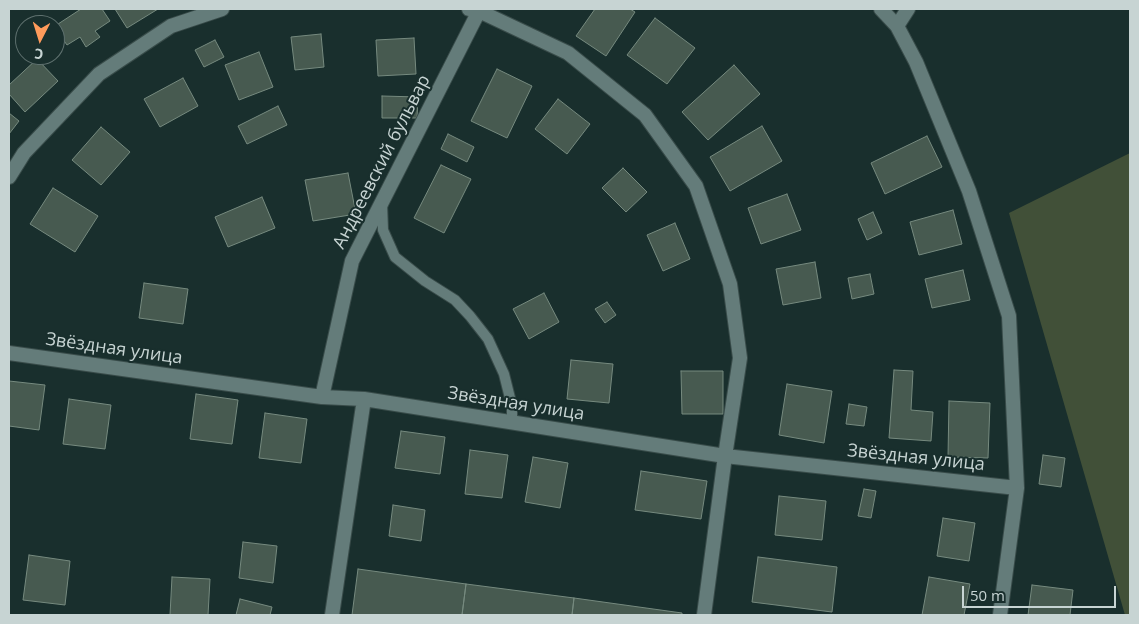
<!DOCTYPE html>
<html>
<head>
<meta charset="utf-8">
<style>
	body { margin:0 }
	#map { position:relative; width:1139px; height:624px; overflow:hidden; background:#192f2d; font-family:"Open Sans",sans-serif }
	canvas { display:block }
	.frame { position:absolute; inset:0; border:10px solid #c7d4d3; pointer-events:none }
	.north { position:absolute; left:15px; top:15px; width:50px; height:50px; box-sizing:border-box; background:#192f2d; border:1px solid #5f716f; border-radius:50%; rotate:185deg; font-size:14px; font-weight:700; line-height:20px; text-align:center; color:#c7d4d3 }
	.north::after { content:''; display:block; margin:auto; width:18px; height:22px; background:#ff9b5b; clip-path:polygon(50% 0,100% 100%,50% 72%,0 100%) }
	.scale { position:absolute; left:962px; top:586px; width:154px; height:22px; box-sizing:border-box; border:2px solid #c7d4d3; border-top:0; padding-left:6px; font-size:15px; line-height:18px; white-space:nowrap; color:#c7d4d3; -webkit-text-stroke:4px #192f2d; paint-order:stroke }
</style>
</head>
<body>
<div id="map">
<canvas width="1139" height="624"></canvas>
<div class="frame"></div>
<div class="north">С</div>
<div class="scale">50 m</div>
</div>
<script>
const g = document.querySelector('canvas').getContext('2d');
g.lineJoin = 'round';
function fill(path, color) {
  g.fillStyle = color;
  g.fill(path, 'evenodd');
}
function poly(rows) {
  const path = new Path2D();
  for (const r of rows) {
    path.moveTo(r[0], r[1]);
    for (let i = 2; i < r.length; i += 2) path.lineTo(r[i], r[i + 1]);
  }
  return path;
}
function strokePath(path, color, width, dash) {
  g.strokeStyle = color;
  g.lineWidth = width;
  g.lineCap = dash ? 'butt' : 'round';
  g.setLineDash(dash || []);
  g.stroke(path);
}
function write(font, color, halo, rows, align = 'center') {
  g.font = font + ' "Open Sans",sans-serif';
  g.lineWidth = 4;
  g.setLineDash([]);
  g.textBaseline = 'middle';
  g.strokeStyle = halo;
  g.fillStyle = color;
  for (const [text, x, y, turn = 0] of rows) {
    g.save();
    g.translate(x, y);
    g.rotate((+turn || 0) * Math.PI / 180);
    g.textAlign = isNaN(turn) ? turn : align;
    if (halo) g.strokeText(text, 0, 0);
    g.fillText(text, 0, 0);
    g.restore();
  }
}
const green = poly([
	[1130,153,1130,615,1125,615,1009,213]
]);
const building = poly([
	[81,9,102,9,110,21,95,31,100,37,86,47,80,37,67,45,55,28,55,26,81,9],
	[115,9,158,9,127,28,115,9],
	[595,9,630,9,635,12,606,56,576,36,595,9],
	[655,18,695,48,667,84,627,55,655,18],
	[321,34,324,67,295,70,291,37,321,34],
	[414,38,416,74,378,76,376,40,414,38],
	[215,40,224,57,204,67,195,50,215,40],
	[259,52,273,87,239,100,225,65,259,52],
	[37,59,58,81,25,112,9,94,9,85,37,59],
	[734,65,760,94,708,140,682,112,734,65],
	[497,69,532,86,507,138,471,121,497,69],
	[183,78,198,106,160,127,144,99,183,78],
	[382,96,418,97,417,118,382,118,382,96],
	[558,99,590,124,567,154,535,129,558,99],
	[278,106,287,125,247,144,238,126,278,106],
	[9,113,19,121,9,134,9,113],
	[762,126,782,161,730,191,710,157,762,126],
	[101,127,130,152,101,185,72,160,101,127],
	[448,134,474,147,467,162,441,149,448,134],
	[927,136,942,167,885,194,871,163,927,136],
	[441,165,471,179,444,233,414,218,441,165],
	[623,168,647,192,626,212,602,188,623,168],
	[348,173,356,214,313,221,305,180,348,173],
	[53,188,98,216,75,252,30,224,53,188],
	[787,194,801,230,761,244,748,208,787,194],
	[262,197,275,228,228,247,215,217,262,197],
	[953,210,962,244,919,255,910,222,953,210],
	[873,212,882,233,867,240,858,219,873,212],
	[675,223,690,259,663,271,647,235,675,223],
	[815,262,821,298,783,305,776,269,815,262],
	[963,270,970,300,932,308,925,279,963,270],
	[870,274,874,294,852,299,848,278,870,274],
	[144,283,188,289,183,324,139,318,144,283],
	[544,293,559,322,529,339,513,309,544,293],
	[607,302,616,315,605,323,595,309,607,302],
	[571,360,613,364,609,403,567,399,571,360],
	[894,370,913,371,911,410,933,412,931,441,889,438,894,370],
	[681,371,723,371,723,414,682,414,681,371],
	[9,381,45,385,39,430,9,426,9,381],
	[787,384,832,391,824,443,779,435,787,384],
	[196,394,238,400,232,444,190,439,196,394],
	[69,399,111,405,105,449,63,444,69,399],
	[949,401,990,403,988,458,948,457,949,401],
	[849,404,867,407,864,426,846,424,849,404],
	[265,413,307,419,301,463,259,458,265,413],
	[401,431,445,437,440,474,395,468,401,431],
	[470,450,508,455,502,498,465,494,470,450],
	[1043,455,1065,458,1061,487,1039,484,1043,455],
	[533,457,568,463,560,508,525,502,533,457],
	[641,471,707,481,701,519,635,510,641,471],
	[864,489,876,491,871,518,858,516,864,489],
	[779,496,826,501,822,540,775,535,779,496],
	[393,505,425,510,421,541,389,536,393,505],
	[943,518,975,523,969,561,937,556,943,518],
	[243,542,277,546,273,583,239,578,243,542],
	[29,555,70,561,65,605,23,600,29,555],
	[758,557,837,567,832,612,752,602,758,557],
	[358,569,466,584,462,615,352,615,358,569],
	[172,577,210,579,208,615,170,615,172,577],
	[929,577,970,584,964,615,922,615,929,577],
	[466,584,574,598,572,615,462,615,466,584],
	[1032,585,1073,590,1070,615,1028,615,1032,585],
	[574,598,682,613,682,615,572,615,574,598],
	[240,599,272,607,270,615,236,615,240,599]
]);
const service = poly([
	[382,203,383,230,395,257,425,281,455,300,470,316,488,339,504,374,512,406,512,422]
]);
const minor = poly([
	[469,9,479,11,568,53,645,115,696,186,730,284,740,358,725,456,704,615],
	[881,9,897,26,916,62,969,191,1009,316,1017,488,1000,615],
	[897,26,908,9],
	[9,177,24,153,99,74,171,26,222,9],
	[9,353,322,397,364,399,725,456,1017,488],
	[322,397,352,261,480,9],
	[332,615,364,399]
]);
const streetNames = [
	["Андреевский бульвар",382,162,-63],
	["Звёздная улица",114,349,8],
	["Звёздная улица",516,404,9],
	["Звёздная улица",916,458,6]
];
fill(green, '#415038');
fill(building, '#475a50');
strokePath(building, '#768a7f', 1);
strokePath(service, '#394c4a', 12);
strokePath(minor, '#394c4a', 16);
strokePath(service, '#647c7a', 10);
strokePath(minor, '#647c7a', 14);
write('18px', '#c7d4d3', '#192f2d', streetNames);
</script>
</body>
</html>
